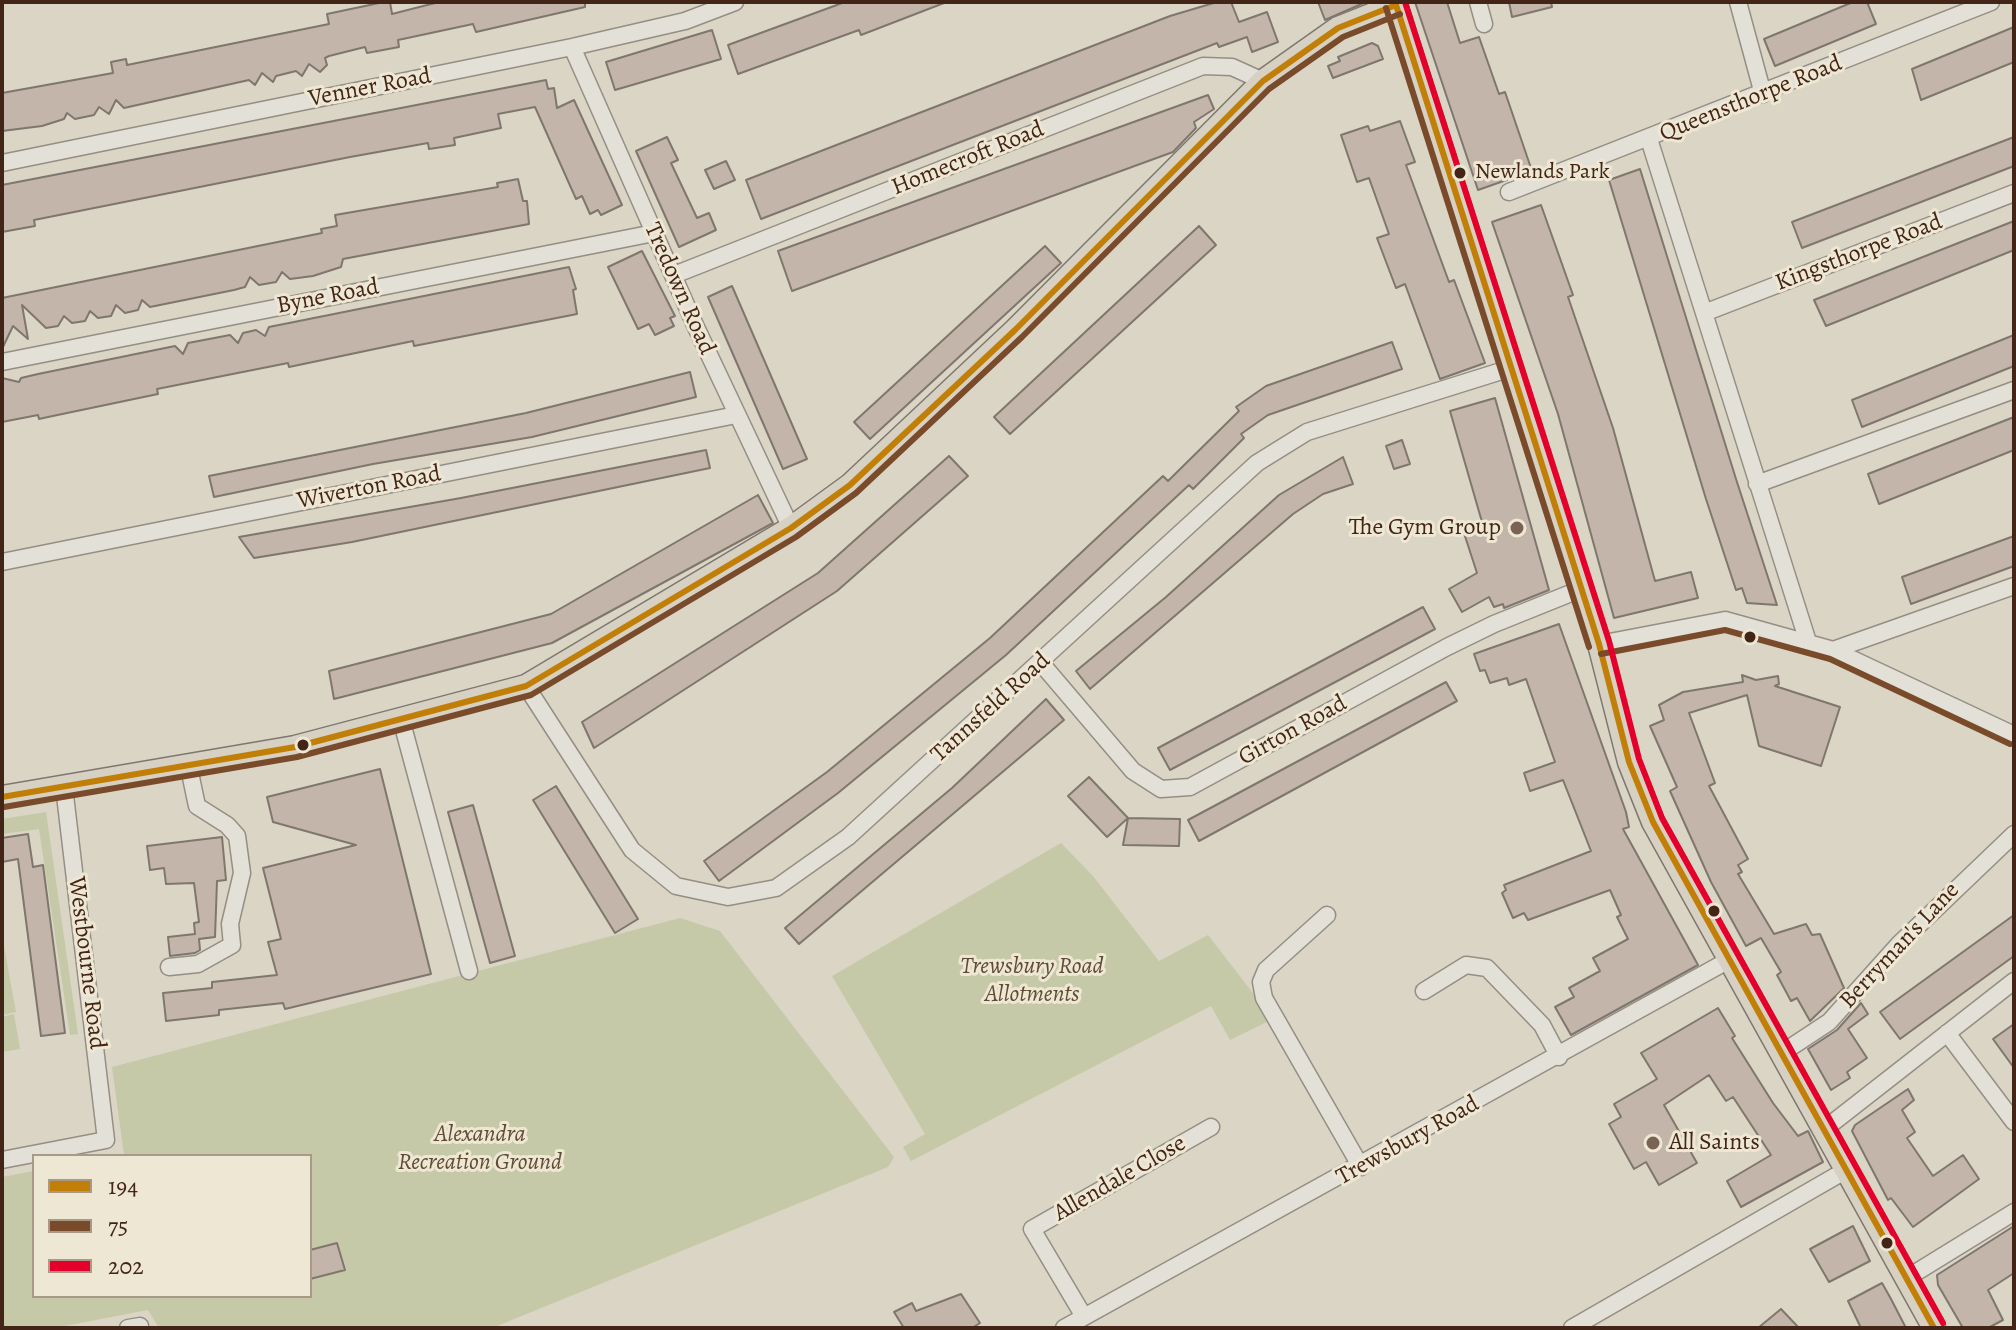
<!DOCTYPE html>
<html>
<head>
<meta charset="utf-8">
<style>
	body { margin:0 }
	#map { position:relative; width:2016px; height:1330px; overflow:hidden; background:#dad5c5; font-family:Alegreya,serif }
	canvas { display:block }
	.frame { position:absolute; inset:0; border:4px solid #432517; pointer-events:none }
	.legend { position:absolute; left:32px; top:1154px; width:280px; height:144px; box-sizing:border-box; background:#ede7d3; border:2px solid #a99988; margin:0; padding:10px 14px; list-style:none; font-size:24px; color:#432517 }
	.legend li { display:flex; align-items:center; gap:16px; height:40px }
	.legend b { width:40px; border:2px solid #a99988 }
</style>
</head>
<body>
<div id="map">
<canvas width="2016" height="1330"></canvas>
<div class="frame"></div>
<ul class="legend">
<li><b style="height:10px;background:#c17f07"></b>194</li>
<li><b style="height:10px;background:#7a4b2a"></b>75</li>
<li><b style="height:10px;background:#e4002b"></b>202</li>
</ul>
</div>
<script>
const g = document.querySelector('canvas').getContext('2d');
g.lineJoin = 'round';
function fill(path, color) {
  g.fillStyle = color;
  g.fill(path, 'evenodd');
}
function poly(rows) {
  const path = new Path2D();
  for (const r of rows) {
    path.moveTo(r[0], r[1]);
    for (let i = 2; i < r.length; i += 2) path.lineTo(r[i], r[i + 1]);
  }
  return path;
}
function strokePath(path, color, width, dash) {
  g.strokeStyle = color;
  g.lineWidth = width;
  g.lineCap = dash ? 'butt' : 'round';
  g.setLineDash(dash || []);
  g.stroke(path);
}
function write(font, color, halo, rows, align = 'center') {
  g.font = font + ' Alegreya,serif';
  g.lineWidth = 6;
  g.setLineDash([]);
  g.textBaseline = 'middle';
  g.strokeStyle = halo;
  g.fillStyle = color;
  for (const [text, x, y, turn = 0] of rows) {
    g.save();
    g.translate(x, y);
    g.rotate((+turn || 0) * Math.PI / 180);
    g.textAlign = isNaN(turn) ? turn : align;
    if (halo) g.strokeText(text, 0, 0);
    g.fillText(text, 0, 0);
    g.restore();
  }
}
const green = poly([
	[46,812,78,1034,70,1035,39,829,2,834,2,819],
	[1061,843,1093,876,1159,961,1208,935,1273,1019,1230,1040,1211,1006,911,1161,903,1147,925,1134,832,976],
	[680,918,720,931,894,1157,888,1167,492,1328,159,1328,148,1310,54,1328,2,1328,2,1177,34,1171,34,1296,310,1296,310,1156,119,1156,124,1155,112,1067],
	[2,935,16,1012,2,1015],
	[14,1014,20,1049,2,1052,2,1017]
]);
const building = poly([
	[384,2,390,2,392,14,439,2,585,2,585,7,476,32,473,24,398,40,399,47,367,53,365,47,329,56,325,58,327,65,320,72,309,64,302,76,296,71,276,76,273,82,262,73,255,85,249,80,124,108,116,100,109,114,99,107,94,115,75,119,67,113,64,119,42,126,2,131,2,93,113,73,111,62,126,59,127,65,329,24,327,14,384,2],
	[845,2,944,3,861,35,859,30,738,74,728,45,845,2],
	[1217,2,1231,2,1239,22,1267,12,1278,42,1252,52,1247,37,1219,47,1217,43,761,219,746,180,1170,16,1217,2],
	[1318,2,1366,2,1325,20,1318,2],
	[1415,2,1447,2,1460,43,1479,37,1499,94,1505,92,1532,171,1478,190,1415,2],
	[1509,2,1551,2,1552,7,1512,17,1509,2],
	[1853,2,1867,2,1876,24,1775,66,1764,39,1853,2],
	[2014,27,2014,62,1921,100,1912,69,2014,27],
	[712,30,721,59,615,90,606,62,712,30],
	[1372,43,1378,46,1383,59,1333,78,1328,66,1340,61,1338,57,1372,43],
	[546,80,548,89,554,88,557,108,574,100,622,205,601,215,598,210,590,214,582,196,576,199,535,107,498,114,501,128,454,138,455,145,429,149,428,143,350,157,34,220,35,226,2,232,2,185,546,80],
	[1208,95,1214,109,1194,122,1196,128,1173,152,792,291,778,251,1208,95],
	[1400,121,1415,162,1406,165,1449,282,1454,280,1485,363,1440,379,1405,284,1396,288,1377,238,1389,234,1369,178,1357,182,1341,135,1368,126,1370,131,1400,121],
	[667,137,678,160,671,163,697,218,709,213,716,230,679,247,636,151,667,137],
	[2014,137,2014,166,1802,248,1792,222,2014,137],
	[726,161,735,180,714,189,705,170,726,161],
	[1640,169,1736,479,1777,605,1747,603,1742,588,1736,590,1706,499,1609,180,1640,169],
	[518,179,523,201,527,201,529,224,343,259,341,267,313,276,290,279,282,272,276,282,259,285,250,277,245,287,234,290,150,307,142,300,138,310,125,313,116,305,111,316,98,318,90,311,85,321,72,323,64,316,58,326,46,328,22,305,28,339,13,326,2,349,2,298,322,233,321,229,337,226,335,215,498,187,497,183,518,179],
	[1541,205,1573,295,1568,297,1613,428,1655,581,1691,572,1698,598,1614,618,1558,414,1492,222,1541,205],
	[2014,221,2014,250,1826,326,1814,300,2014,221],
	[1199,226,1216,245,1010,434,994,417,1199,226],
	[1045,246,1061,263,870,439,854,422,1045,246],
	[642,251,675,316,670,318,674,326,655,335,649,324,638,329,608,267,642,251],
	[569,267,576,289,573,290,577,314,414,346,413,341,289,367,288,363,157,389,158,394,48,417,39,419,38,415,2,422,2,378,19,382,21,378,38,374,175,346,183,354,188,343,230,335,238,343,243,333,256,330,265,336,269,327,569,267],
	[732,286,807,459,783,469,708,297,732,286],
	[2014,335,2014,366,1862,427,1852,400,2014,335],
	[1392,342,1402,369,1268,415,1241,434,1244,438,1193,489,1189,485,1006,655,838,793,719,881,704,861,827,772,990,638,1163,476,1168,481,1239,411,1236,407,1266,386,1392,342],
	[690,372,696,397,532,437,373,464,214,497,209,476,526,413,690,372],
	[1495,398,1549,590,1504,608,1503,604,1494,607,1489,597,1462,612,1449,589,1477,573,1462,527,1482,522,1450,411,1495,398],
	[2014,417,2014,450,1879,504,1868,474,2014,417],
	[1402,440,1410,464,1394,469,1386,446,1402,440],
	[706,450,710,468,352,542,254,558,239,537,461,498,706,450],
	[949,456,968,476,837,591,594,748,582,722,818,573,949,456],
	[1343,457,1353,484,1323,494,1293,514,1090,689,1076,671,1166,597,1279,495,1343,457],
	[758,495,773,523,552,643,334,699,329,671,551,614,758,495],
	[2014,536,2014,566,1911,604,1902,577,2014,536],
	[1423,607,1435,629,1170,770,1158,748,1423,607],
	[1559,624,1626,812,1629,827,1623,829,1698,965,1571,1035,1555,1007,1574,997,1569,988,1600,971,1593,958,1628,939,1617,917,1621,915,1610,890,1528,920,1524,913,1513,918,1502,893,1506,890,1504,885,1591,851,1563,780,1530,791,1524,773,1555,762,1526,679,1509,685,1507,678,1490,683,1485,670,1480,671,1474,654,1559,624],
	[1742,675,1756,680,1778,676,1779,684,1775,686,1840,707,1821,766,1759,746,1747,695,1689,713,1715,783,1709,786,1748,859,1738,865,1742,872,1738,874,1774,934,1806,924,1812,935,1820,934,1844,988,1810,1021,1797,998,1791,1001,1777,975,1781,972,1761,938,1746,946,1711,882,1670,791,1677,787,1650,726,1664,720,1659,705,1683,692,1743,682,1742,675],
	[1446,682,1457,701,1199,841,1188,820,1446,682],
	[1046,699,1064,720,799,944,785,928,952,788,1046,699],
	[380,769,431,974,285,1009,283,1003,219,1010,219,1015,166,1021,163,993,212,988,212,982,277,975,268,942,281,939,263,868,356,845,273,822,267,797,380,769],
	[1089,777,1128,818,1107,837,1068,796,1089,777],
	[556,786,638,919,615,933,533,800,556,786],
	[473,805,515,956,490,963,448,812,473,805],
	[1128,818,1180,819,1179,846,1123,845,1128,818],
	[28,834,33,867,43,865,65,1033,41,1036,18,859,2,862,2,838,28,834],
	[222,837,226,880,217,881,215,937,199,939,200,950,195,953,170,956,168,937,195,934,194,923,199,922,194,883,166,884,164,868,150,870,147,846,222,837],
	[2014,915,2014,956,1900,1039,1880,1012,2014,915],
	[1861,1003,1868,1014,1848,1029,1867,1058,1847,1072,1850,1078,1831,1090,1808,1049,1837,1030,1861,1003],
	[1718,1008,1735,1036,1732,1038,1773,1103,1798,1136,1808,1131,1823,1162,1741,1207,1727,1181,1771,1155,1733,1097,1726,1101,1709,1075,1664,1105,1697,1163,1659,1185,1646,1162,1634,1169,1609,1124,1621,1117,1614,1104,1657,1079,1641,1053,1718,1008],
	[2014,1024,2014,1068,1993,1039,2014,1024],
	[1908,1089,1914,1100,1902,1110,1915,1132,1907,1138,1933,1176,1963,1155,1979,1179,1913,1227,1891,1198,1888,1200,1852,1131,1855,1125,1908,1089],
	[1853,1226,1870,1261,1829,1282,1810,1249,1853,1226],
	[2014,1226,2014,1273,1988,1290,2003,1320,1988,1328,1963,1328,1938,1285,1937,1275,2014,1226],
	[337,1243,345,1270,310,1279,310,1250,337,1243],
	[1882,1283,1891,1299,1906,1328,1861,1328,1848,1301,1882,1283],
	[961,1294,980,1323,972,1328,904,1328,894,1312,912,1303,916,1311,961,1294],
	[1781,1309,1799,1328,1758,1328,1781,1309]
]);
const minor = poly([
	[1478,2,1484,24],
	[1738,2,1763,94],
	[572,47,695,325,791,528],
	[1649,139,1808,642],
	[2,163,572,47,685,21,735,2],
	[1509,192,1991,2],
	[674,275,1203,66,1232,67,1263,81],
	[1704,313,2014,193],
	[2,362,654,233],
	[1757,484,2014,390],
	[2,562,736,415],
	[1599,644,1725,620,1833,650,2014,735],
	[1833,650,2014,586],
	[1041,663,1133,771,1161,789,1190,787,1447,647,1494,624,1581,589],
	[526,686,632,850,676,886,728,897,776,888,848,837,1257,463,1307,432,1511,368],
	[401,719,469,971],
	[1327,915,1266,970,1261,982,1264,998,1361,1167],
	[169,967,198,964,232,945,230,924,242,873,237,836,227,825,197,806,189,768],
	[1424,991,1466,965,1487,968,1542,1025,1559,1057],
	[1947,1033,2014,1122],
	[1782,1053,1829,1022,1899,944,2014,834],
	[1826,1128,2014,981],
	[2,1160,106,1140,64,787],
	[1907,1278,2014,1212],
	[1083,1315,1032,1229,1211,1127],
	[128,1328,140,1326],
	[1064,1328,1729,960],
	[1572,1328,1848,1169]
]);
const major = poly([
	[1395,2,1599,644,1629,762,1653,822,1934,1328],
	[2,797,295,747,526,686,791,528,850,485,1015,330,1263,81,1338,28,1396,5]
]);
const bus1 = poly([
	[1396,5,1599,644,1629,762,1653,822,1934,1328],
	[2,797,295,747,526,686,791,528,850,485,1015,330,1263,81,1338,28,1396,5]
]);
const bus2 = poly([
	[1386,8,1589,647],
	[1601,654,1725,630,1830,659,2010,744],
	[4,807,297,757,531,695,796,537,856,493,1022,337,1269,89,1343,37,1400,14]
]);
const bus3 = poly([
	[1405,2,1609,641,1639,759,1662,818,1943,1323]
]);
const markers = [
	[1460,173,7,"#432517"],
	[1517,528,8,"#786354"],
	[1750,637,7,"#432517"],
	[303,745,7,"#432517"],
	[1714,911,7,"#432517"],
	[1653,1143,8,"#786354"],
	[1887,1243,7,"#432517"]
];
const busNames = [
	["Newlands Park",1475,173]
];
const streetNames = [
	["Venner Road",370,88,-11],
	["Queensthorpe Road",1751,99,-22],
	["Homecroft Road",968,159,-22],
	["Kingsthorpe Road",1859,253,-21],
	["Tredown Road",679,289,66],
	["Byne Road",328,297,-11],
	["Wiverton Road",369,488,-11],
	["Tannsfeld Road",991,708,-42],
	["Girton Road",1293,731,-29],
	["Berryman's Lane",1900,946,-47],
	["Westbourne Road",86,963,83],
	["Trewsbury Road",1408,1141,-29],
	["Allendale Close",1120,1179,-30]
];
const poiNames = [
	["The Gym Group",1501,528],
	["All Saints",1669,1143,"left"]
];
const parkNames = [
	["Trewsbury Road",1032,967],
	["Allotments",1032,995],
	["Alexandra",480,1135],
	["Recreation Ground",480,1163]
];
fill(green, '#c6c9a7');
fill(building, '#c4b5ab');
strokePath(building, '#7f776d', 2);
strokePath(minor, '#958e84', 19);
strokePath(major, '#7f776d', 25);
strokePath(minor, '#e3e0d8', 16);
strokePath(major, '#d7d1c3', 22);
strokePath(bus1, '#c17f07', 6);
strokePath(bus2, '#7a4b2a', 6);
strokePath(bus3, '#e4002b', 6);
for (const [x, y, r, color] of markers) {
  const dot = new Path2D();
  dot.arc(x, y, r, 0, 2 * Math.PI);
  g.fillStyle = color;
  g.fill(dot);
  strokePath(dot, '#ede7d3', 3);
}
write('22px', '#432517', '#ede7d3', busNames, 'left');
write('24px', '#432517', '#ede7d3', streetNames);
write('24px', '#432517', '#ede7d3', poiNames, 'right');
write('italic 24px', '#604c35', '#ede7d3', parkNames);
</script>
</body>
</html>
